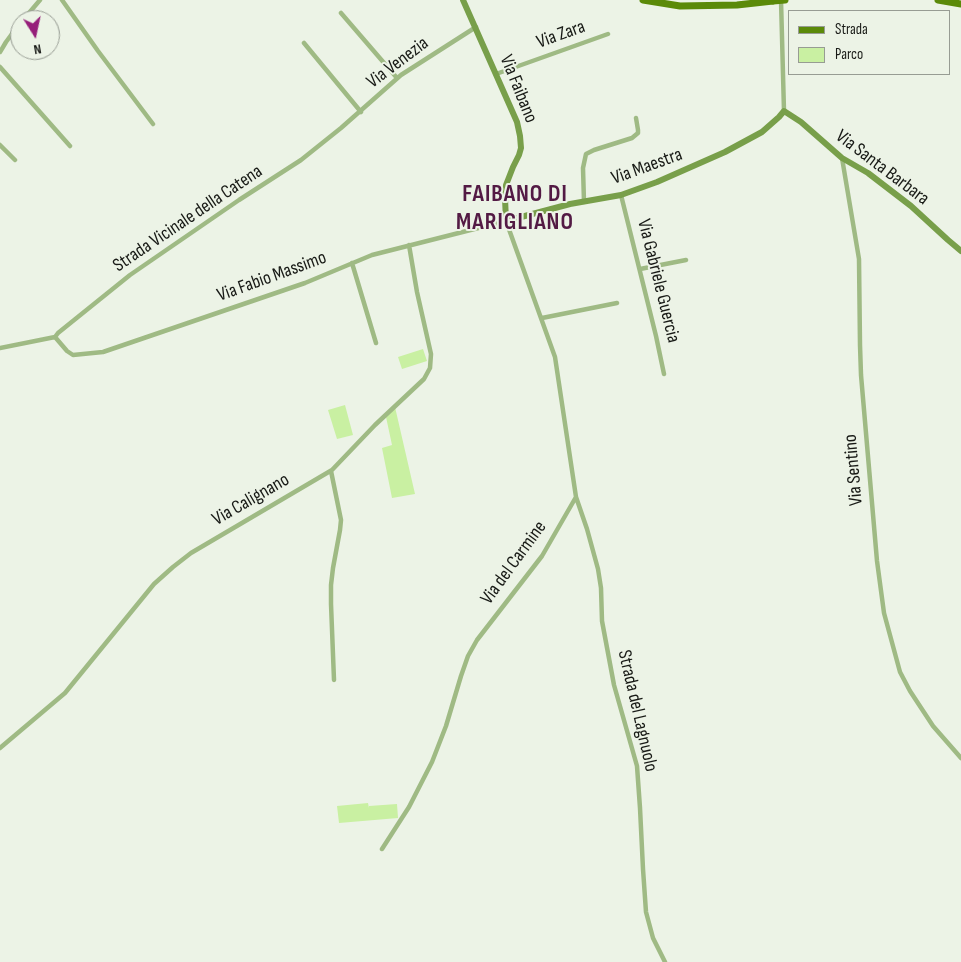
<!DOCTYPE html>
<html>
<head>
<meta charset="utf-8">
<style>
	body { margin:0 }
	#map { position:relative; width:961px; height:962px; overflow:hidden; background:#ecf3e6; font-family:"Sofia Sans Condensed",sans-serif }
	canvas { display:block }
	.legend { position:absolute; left:788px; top:10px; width:162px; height:65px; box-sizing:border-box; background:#ecf3e6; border:1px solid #979c93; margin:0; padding:6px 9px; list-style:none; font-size:15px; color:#181a16 }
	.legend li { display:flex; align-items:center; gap:10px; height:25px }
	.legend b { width:25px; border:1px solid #979c93 }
	.north { position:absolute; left:10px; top:10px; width:50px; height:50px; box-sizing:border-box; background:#ecf3e6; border:1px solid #979c93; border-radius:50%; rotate:170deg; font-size:14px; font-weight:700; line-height:20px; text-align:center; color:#181a16 }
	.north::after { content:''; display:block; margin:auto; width:18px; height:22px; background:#961f7a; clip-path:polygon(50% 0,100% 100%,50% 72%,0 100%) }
</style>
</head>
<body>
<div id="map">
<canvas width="961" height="962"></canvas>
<ul class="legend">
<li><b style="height:6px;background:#5b8a09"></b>Strada</li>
<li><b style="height:14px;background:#c9f0a2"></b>Parco</li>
</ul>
<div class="north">N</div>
</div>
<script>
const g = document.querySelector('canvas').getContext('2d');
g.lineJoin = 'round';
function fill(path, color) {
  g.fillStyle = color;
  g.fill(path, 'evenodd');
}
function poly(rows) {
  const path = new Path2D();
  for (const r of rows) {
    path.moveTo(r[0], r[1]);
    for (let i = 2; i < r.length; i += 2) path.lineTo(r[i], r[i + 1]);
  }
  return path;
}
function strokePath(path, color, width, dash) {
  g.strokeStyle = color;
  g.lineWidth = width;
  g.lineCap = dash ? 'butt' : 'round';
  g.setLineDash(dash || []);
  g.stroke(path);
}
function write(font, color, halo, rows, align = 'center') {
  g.font = font + ' "Sofia Sans Condensed",sans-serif';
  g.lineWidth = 4;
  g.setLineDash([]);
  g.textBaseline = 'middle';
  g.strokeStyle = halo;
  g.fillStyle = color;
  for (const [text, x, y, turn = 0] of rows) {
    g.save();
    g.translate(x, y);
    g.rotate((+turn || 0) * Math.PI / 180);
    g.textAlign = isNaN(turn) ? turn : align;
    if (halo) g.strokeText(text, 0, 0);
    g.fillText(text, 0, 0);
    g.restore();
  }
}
const green = poly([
	[423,349,427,361,402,369,398,357],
	[345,405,353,435,337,439,328,410],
	[395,407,415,494,392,498,382,448,392,445,386,417],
	[368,803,369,808,369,806,397,804,398,818,339,823,337,806]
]);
const street = poly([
	[62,0,98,51,153,124],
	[781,0,784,111],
	[341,13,397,78],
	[23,20,40,0],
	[304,43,361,112],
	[0,52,6,42,20,23],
	[0,67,70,146],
	[496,74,608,34],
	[0,145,15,160],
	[842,158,859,259,860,345,861,375,877,561,884,613,900,672,910,691,933,726,961,758],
	[621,195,656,336,664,374],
	[584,202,583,168,586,154,594,150,632,138,638,133,638,130,636,118],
	[352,263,376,343],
	[640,269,686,260],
	[542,318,617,303],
	[55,337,67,351,73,355,103,352,305,283,372,255,506,221,555,357,576,497,542,556,477,640,468,656,461,676,446,726,432,762,409,807,382,849],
	[55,337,58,333,130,275,239,200,301,160,341,128,401,75,476,27],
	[0,348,55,337],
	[331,471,341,520,340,530,333,568,331,585,331,604,334,680],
	[576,497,587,529,598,569,601,588,602,621,614,685,637,766,640,808,643,869,646,912,653,938,665,962],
	[0,748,65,693,154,584,173,567,191,553,332,470,375,425,424,379,430,368,431,354,417,292,409,245]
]);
const secondary = poly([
	[463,0,517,122,520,136,521,148,519,155,513,167,506,185,505,198,506,221,570,204,621,195,657,182,725,152,762,132,779,117,784,111,801,122,842,158,868,173,911,206,948,240,961,251]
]);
const primary = poly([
	[643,0,680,6,737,5,773,1],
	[938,0,961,4]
]);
const primaryBridge = poly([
	[773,1,785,0]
]);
const streetNames = [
	["Via Zara",561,35,-20],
	["Via Venezia",398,63,-37],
	["Via Faibano",518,89,68],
	["Via Maestra",647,167,-20],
	["Via Santa Barbara",882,168,37],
	["Strada Vicinale della Catena",188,219,-34],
	["Via Fabio Massimo",272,277,-20],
	["Via Gabriele Guercia",658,281,76],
	["Via Sentino",854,470,-95],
	["Via Calignano",251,500,-30],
	["Via del Carmine",514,563,-54],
	["Strada del Lagnuolo",637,711,77]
];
const districtNames = [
	["FAIBANO DI",515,195],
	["MARIGLIANO",515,223]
];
fill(green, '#c9f0a2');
strokePath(street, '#9fba84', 4.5);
strokePath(secondary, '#789f4a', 6);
strokePath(primary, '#5b8a09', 7);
strokePath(primaryBridge, '#5b8a09', 7);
write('19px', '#181a16', '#ecf3e6', streetNames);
g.letterSpacing = '1px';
write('bold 24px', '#531a44', '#ecf3e6', districtNames);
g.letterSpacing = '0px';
</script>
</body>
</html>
